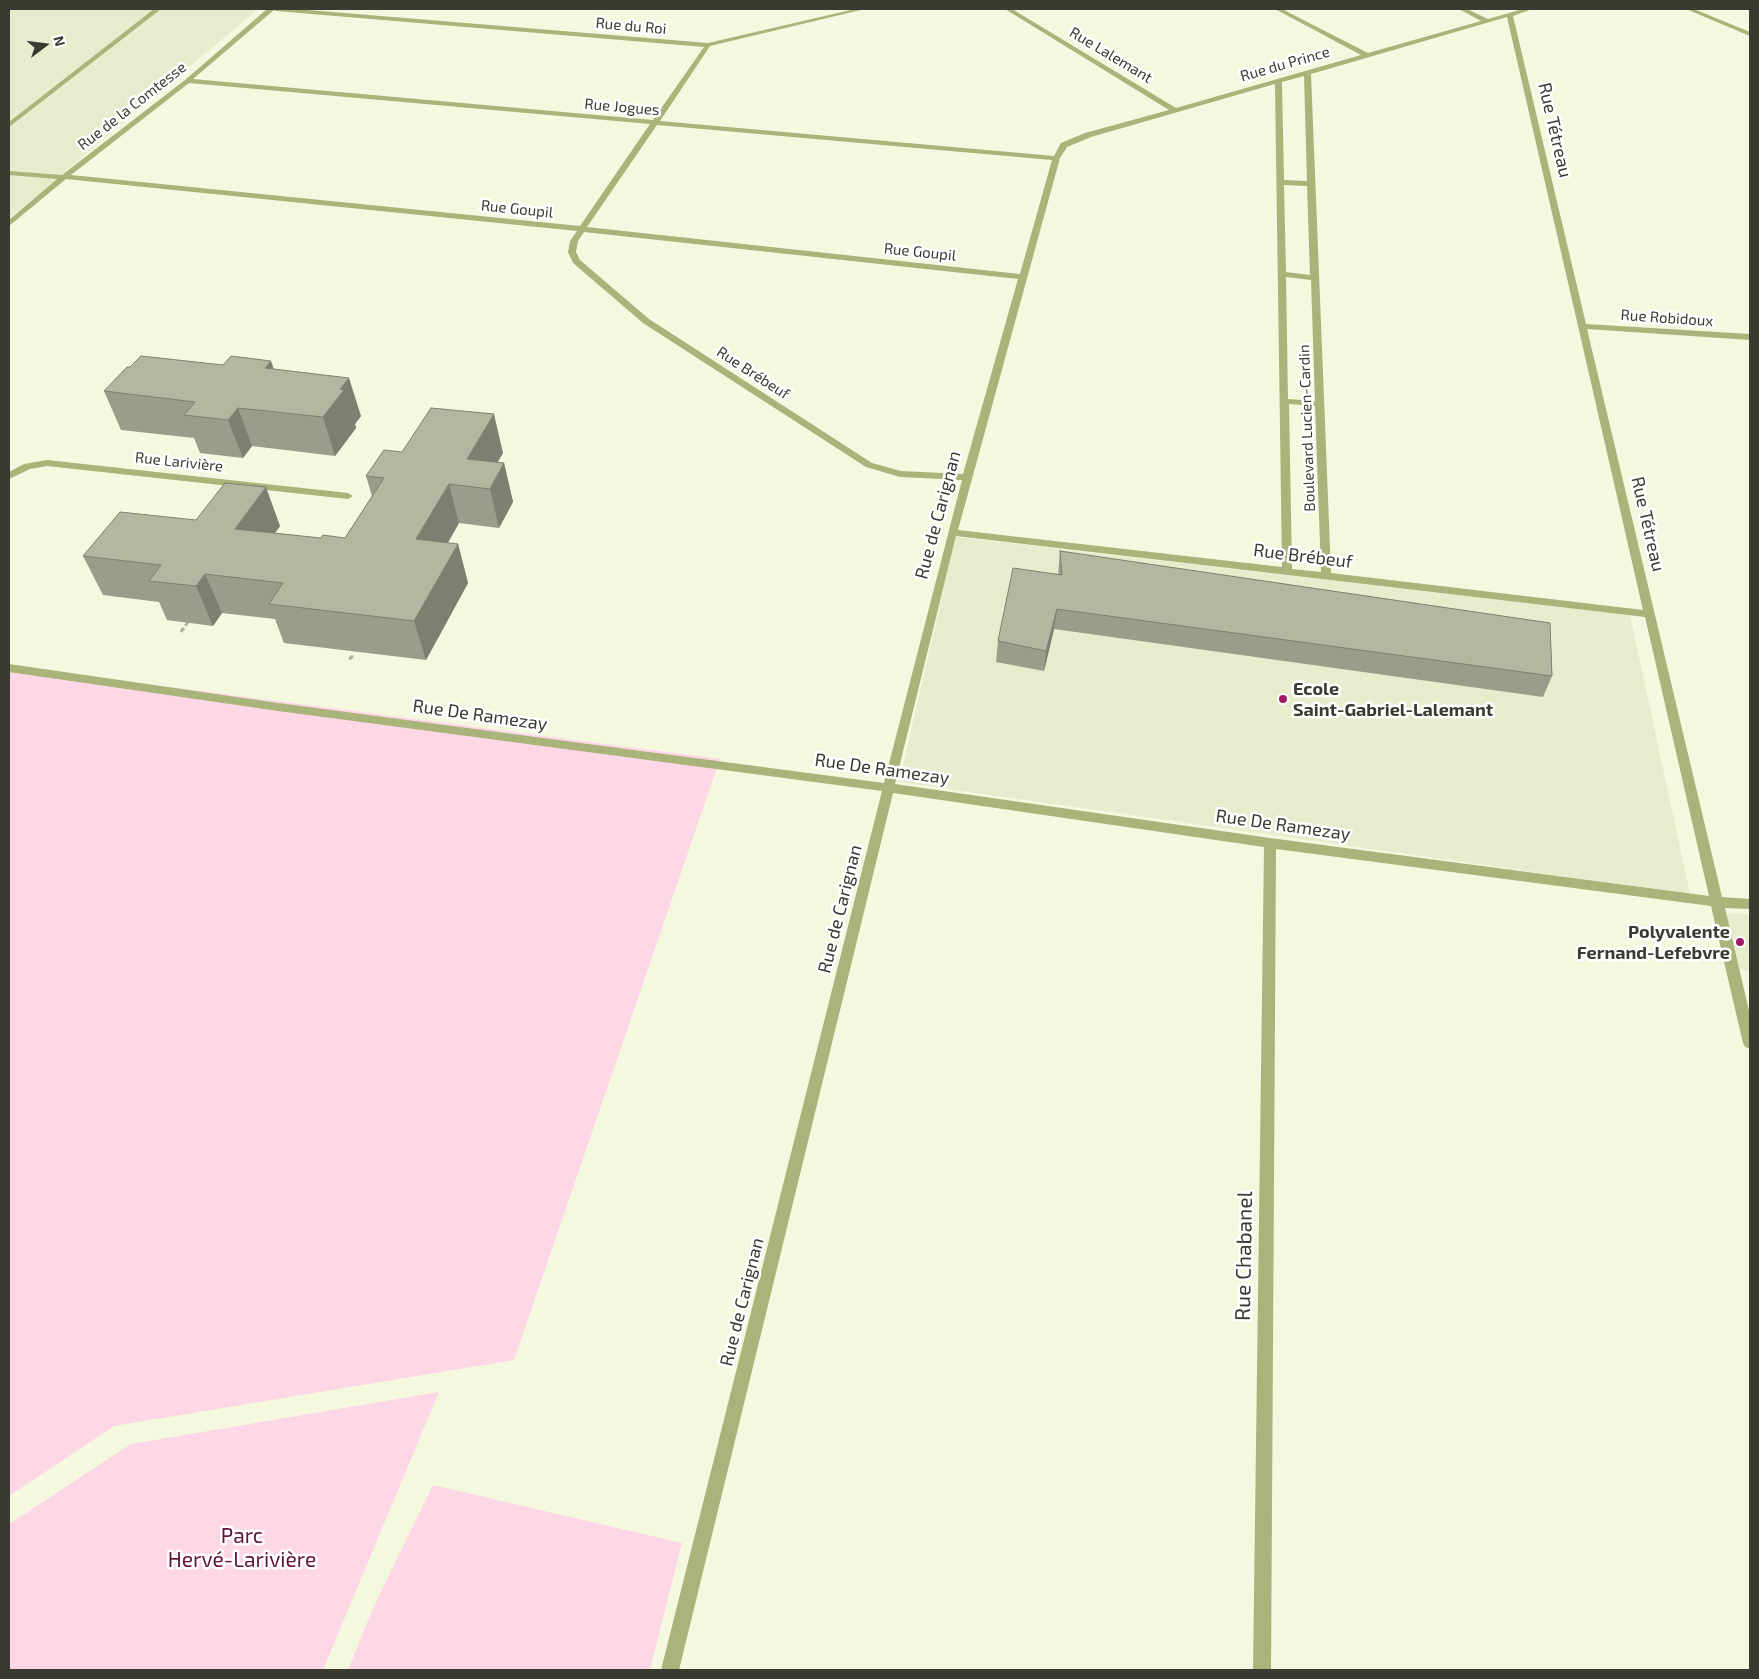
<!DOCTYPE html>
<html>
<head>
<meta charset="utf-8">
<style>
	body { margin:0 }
	#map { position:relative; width:1759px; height:1679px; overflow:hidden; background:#f3f8df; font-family:"Exo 2",sans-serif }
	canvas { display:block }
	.frame { position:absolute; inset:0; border:10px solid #393b32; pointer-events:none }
	.north { position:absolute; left:20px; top:20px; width:50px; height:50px; -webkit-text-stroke:4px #fff; paint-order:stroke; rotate:75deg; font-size:14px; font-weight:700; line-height:20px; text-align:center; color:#393b32 }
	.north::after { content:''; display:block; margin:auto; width:18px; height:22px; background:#393b32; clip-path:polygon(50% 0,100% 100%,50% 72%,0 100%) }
</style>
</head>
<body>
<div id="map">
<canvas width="1759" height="1679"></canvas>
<div class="frame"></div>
<div class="north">N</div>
</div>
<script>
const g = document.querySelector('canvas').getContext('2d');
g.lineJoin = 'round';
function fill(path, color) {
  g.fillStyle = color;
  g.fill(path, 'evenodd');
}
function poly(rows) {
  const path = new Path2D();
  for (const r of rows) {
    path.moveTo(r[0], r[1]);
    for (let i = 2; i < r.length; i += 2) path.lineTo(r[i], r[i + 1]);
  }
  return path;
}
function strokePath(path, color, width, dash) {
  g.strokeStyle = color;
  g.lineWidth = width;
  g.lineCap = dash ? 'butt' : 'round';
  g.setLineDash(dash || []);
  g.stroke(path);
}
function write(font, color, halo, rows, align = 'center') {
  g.font = font + ' "Exo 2",sans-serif';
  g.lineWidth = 5;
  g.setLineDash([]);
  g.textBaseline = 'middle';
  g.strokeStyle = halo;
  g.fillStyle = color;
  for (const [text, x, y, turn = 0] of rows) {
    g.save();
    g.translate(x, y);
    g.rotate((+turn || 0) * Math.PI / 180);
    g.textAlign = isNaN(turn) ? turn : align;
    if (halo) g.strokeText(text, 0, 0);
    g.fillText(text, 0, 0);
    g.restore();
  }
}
const built = poly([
	[9,9,258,9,9,219],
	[956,537,1630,615,1690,894,899,782],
	[1723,913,1750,914,1750,971,1736,969]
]);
const green = poly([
	[9,666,720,759,514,1360,114,1426,9,1496],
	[439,1392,323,1670,9,1670,9,1524,131,1444],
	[433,1485,682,1543,650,1670,348,1670,373,1608]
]);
const path = poly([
	[181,632,188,622],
	[349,659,353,656]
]);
const minor = poly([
	[154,9,161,9,9,127,9,122,154,9],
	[267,9,296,9,708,43,855,9,865,9,710,46,660,121,1054,156,1061,143,1085,133,1169,110,1005,9,1012,9,1176,108,1361,55,1275,9,1282,9,1368,53,1481,21,1459,9,1467,9,1488,19,1523,9,1532,9,1513,16,1586,324,1750,334,1750,340,1587,329,1722,897,1750,899,1750,909,1725,908,1750,1015,1750,1049,1745,1047,1743,1043,1711,906,1276,849,1271,1670,1253,1670,1264,847,893,793,679,1670,661,1670,882,791,278,711,9,672,9,664,278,703,884,783,962,480,900,477,866,467,643,323,573,263,568,252,570,241,577,231,66,179,9,226,9,220,57,179,9,175,9,171,62,175,185,80,267,9],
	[274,10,276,11,704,47,653,120,193,79,274,10],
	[1507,17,1578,326,1643,610,1331,573,1311,74,1507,17],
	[1304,76,1307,181,1284,180,1282,82,1304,76],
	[189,83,650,124,580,226,71,175,189,83],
	[1275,84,1282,567,958,530,1060,158,1067,147,1091,137,1275,84],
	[657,125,1052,160,1020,274,587,227,657,125],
	[1284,185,1307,186,1310,275,1286,272,1284,185],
	[584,232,1018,279,963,474,901,471,872,463,649,319,580,260,576,252,578,241,584,232],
	[1286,277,1311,280,1315,401,1288,399,1286,277],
	[1289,404,1315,406,1321,572,1292,569,1289,404],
	[956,536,1645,617,1709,896,1270,838,895,784,956,536],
	[1686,9,1694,9,1750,32,1750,36,1686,9],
	[47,460,348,493,353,496,348,499,47,466,30,469,9,479,9,472,24,464,47,460]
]);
const wall = poly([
	[223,365,274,370,361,416,355,424,356,428,335,456,252,446,243,458,200,453,194,438,121,430,104,391],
	[402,452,503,453,497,462,504,463,513,502,499,528,459,523,448,543,458,544,468,583,426,660,284,643,275,619,222,613,213,626,167,620,159,602,103,595,83,556,196,520,280,526,275,533,321,538,345,538,372,496,366,476],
	[1060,551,1552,676,1543,697,1054,629,1044,671,996,662,998,641,1058,575]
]);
const shadedWall = poly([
	[271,361,284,399,265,368],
	[349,378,361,416,355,424,356,428,335,456,323,417,340,389],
	[238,408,252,446,243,458,228,420],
	[494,414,503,453,483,488,467,459],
	[504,463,513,502,499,528,490,489],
	[449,484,459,523,427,578,416,539],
	[266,487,280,526,251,568,235,529],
	[458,544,468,583,426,660,414,621],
	[205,574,222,613,213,626,196,586],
	[1057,609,1054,629,1044,671,1046,651]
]);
const building = poly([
	[141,356,223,365,231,356,271,361,265,368,349,378,340,389,344,390,323,417,238,408,228,420,184,415,195,402,104,391,127,367,130,367,141,356],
	[431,408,494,414,467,459,504,463,490,489,449,484,416,539,458,544,414,621,269,604,283,583,205,574,196,586,149,581,161,565,83,556,120,512,196,520,225,483,266,487,235,529,321,538,323,535,345,538,384,478,366,476,384,450,402,452,431,408],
	[1060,551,1550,623,1552,676,1057,609,1046,651,998,641,1013,568,1062,575,1060,551]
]);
const markers = [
	[1283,699,5,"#a11966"],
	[1740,942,5,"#a11966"]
];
const farStreetnames = [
	["Rue du Roi",631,26,5],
	["Rue Lalemant",1111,55,31],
	["Rue du Prince",1285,64,-16],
	["Rue de la Comtesse",132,106,-38],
	["Rue Jogues",622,107,5],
	["Rue Goupil",517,209,6],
	["Rue Goupil",920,252,6],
	["Rue Robidoux",1667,318,4],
	["Rue Brébeuf",753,373,33],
	["Boulevard Lucien-Cardin",1307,428,-92],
	["Rue Larivière",179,462,6]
];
const streetNames = [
	["Rue Tétreau",1555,130,77],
	["Rue de Carignan",938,515,-75],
	["Rue Tétreau",1648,524,77],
	["Rue Brébeuf",1303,556,7],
	["Rue De Ramezay",480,715,8],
	["Rue De Ramezay",882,769,8],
	["Rue De Ramezay",1283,825,8],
	["Rue de Carignan",840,909,-76],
	["Rue de Carignan",742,1302,-76]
];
const poiNames = [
	["Ecole",1293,689],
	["Saint-Gabriel-Lalemant",1293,710],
	["Polyvalente",1730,932,"right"],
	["Fernand-Lefebvre",1730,953,"right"]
];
const nearStreetnames = [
	["Rue Chabanel",1244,1256,-89]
];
const nearParknames = [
	["Parc",242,1536],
	["Hervé-Larivière",242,1560]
];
fill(built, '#e6edcd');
fill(green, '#fed7e7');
strokePath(path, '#adb19e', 3, [5, 2.5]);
fill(minor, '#a9b47a');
fill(wall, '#999d8a');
fill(shadedWall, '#7d8070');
fill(building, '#b2b7a0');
strokePath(building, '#7d8070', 1);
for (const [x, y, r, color] of markers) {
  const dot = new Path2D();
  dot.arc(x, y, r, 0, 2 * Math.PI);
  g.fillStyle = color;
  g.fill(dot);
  strokePath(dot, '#fff', 2);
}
write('15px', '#393b32', '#fff', farStreetnames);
write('18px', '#393b32', '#fff', streetNames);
write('bold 18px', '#393b32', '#fff', poiNames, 'left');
write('21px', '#393b32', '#fff', nearStreetnames);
write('21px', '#61123c', '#fff', nearParknames);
</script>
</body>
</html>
